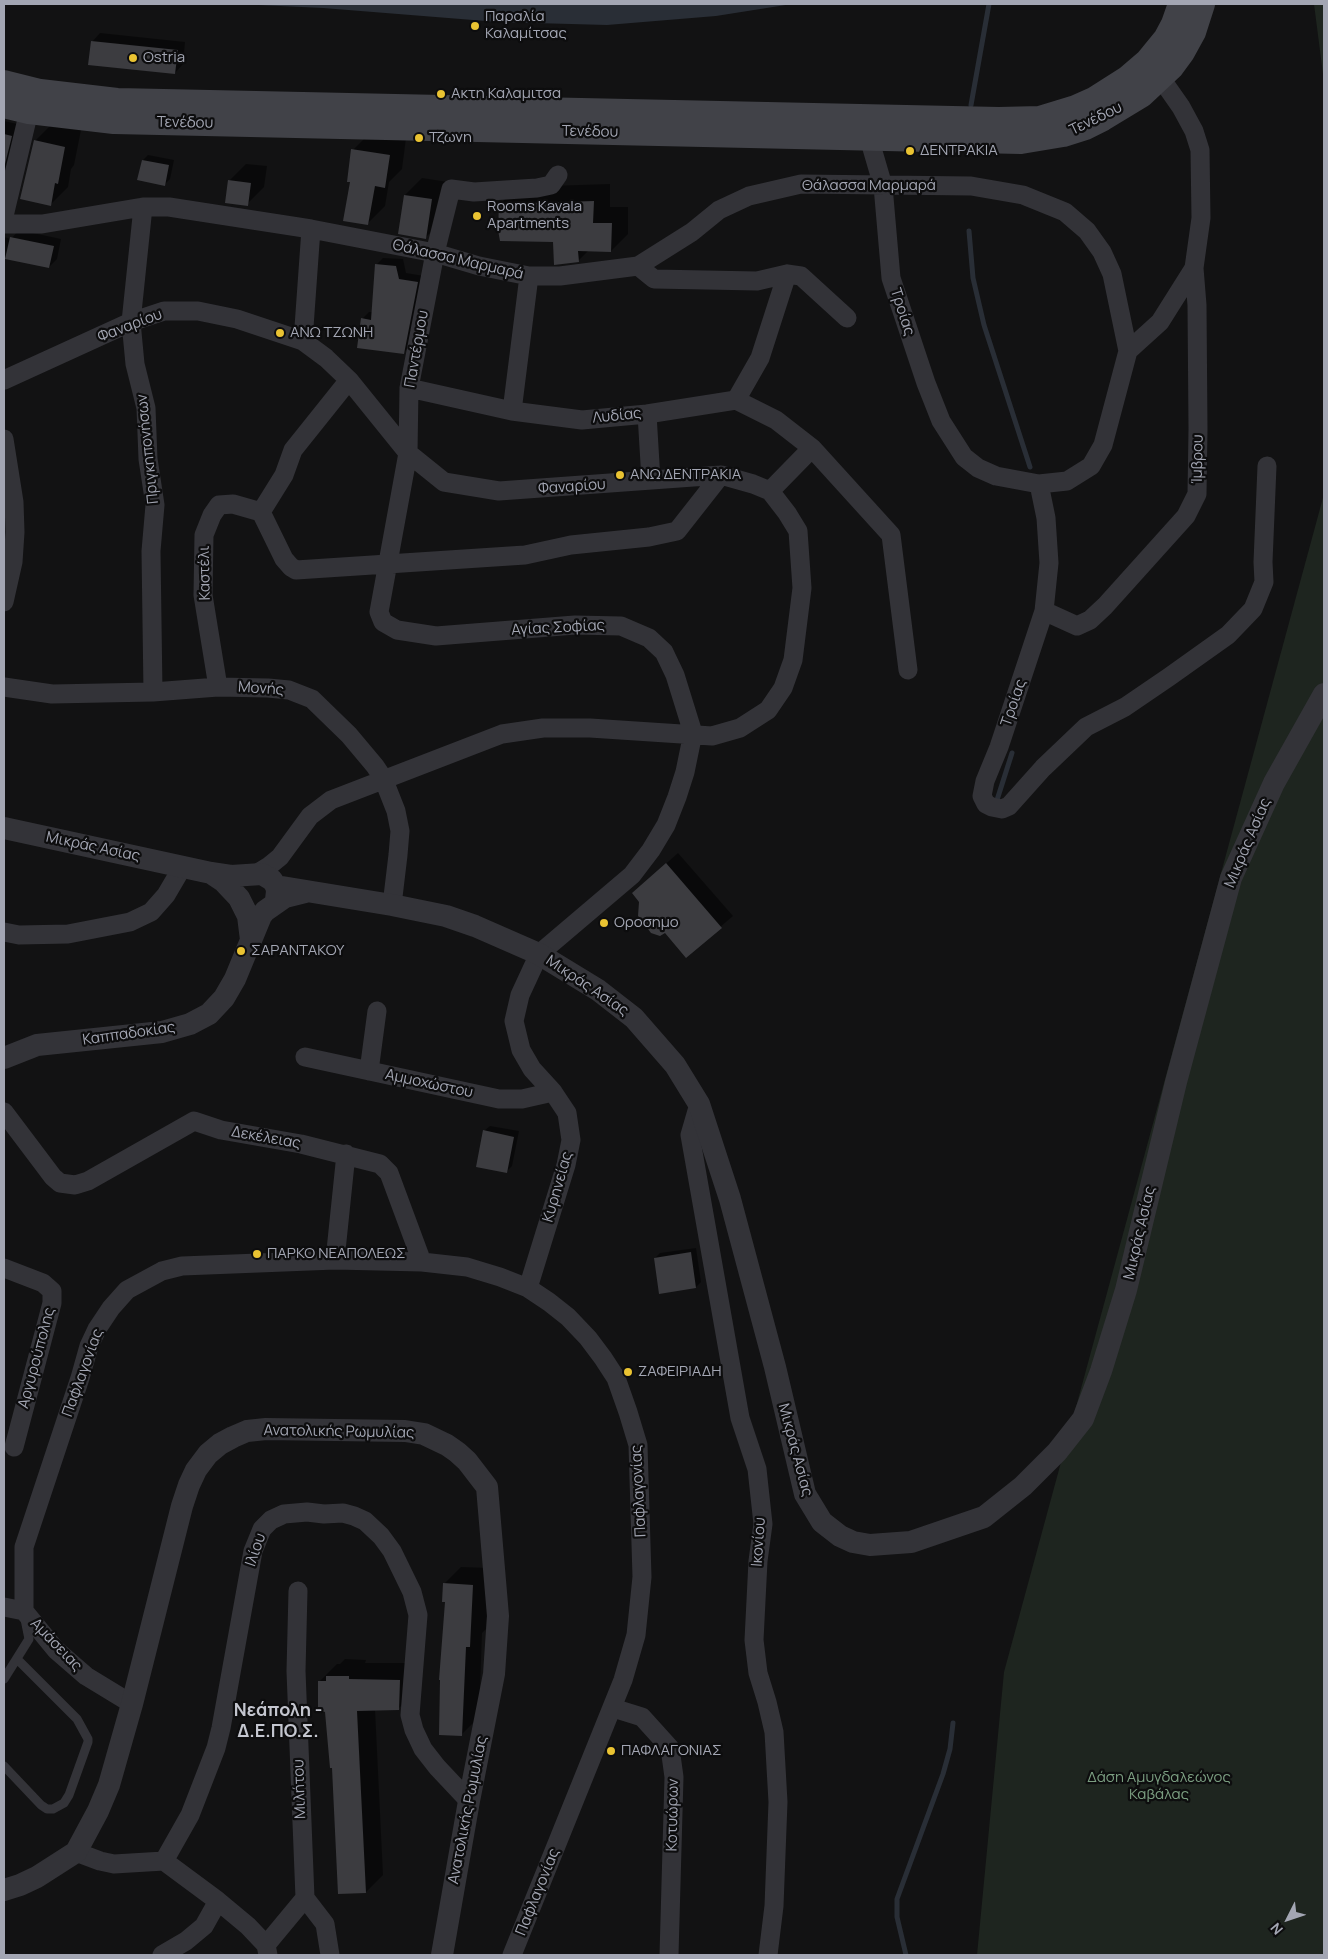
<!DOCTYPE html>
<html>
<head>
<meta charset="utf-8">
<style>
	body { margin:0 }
	#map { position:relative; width:1328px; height:1959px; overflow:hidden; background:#121213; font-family:Manrope,sans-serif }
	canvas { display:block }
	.frame { position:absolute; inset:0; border:5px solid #a3a6b3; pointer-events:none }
	.north { position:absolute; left:1263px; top:1894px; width:50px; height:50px; -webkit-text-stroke:4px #0d0d0e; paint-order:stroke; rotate:229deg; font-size:14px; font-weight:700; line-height:20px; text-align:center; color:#a3a6b3 }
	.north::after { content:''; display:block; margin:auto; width:18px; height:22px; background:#a3a6b3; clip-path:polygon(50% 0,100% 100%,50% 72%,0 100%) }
</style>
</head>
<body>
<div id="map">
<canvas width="1328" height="1959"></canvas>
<div class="frame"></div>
<div class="north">N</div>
</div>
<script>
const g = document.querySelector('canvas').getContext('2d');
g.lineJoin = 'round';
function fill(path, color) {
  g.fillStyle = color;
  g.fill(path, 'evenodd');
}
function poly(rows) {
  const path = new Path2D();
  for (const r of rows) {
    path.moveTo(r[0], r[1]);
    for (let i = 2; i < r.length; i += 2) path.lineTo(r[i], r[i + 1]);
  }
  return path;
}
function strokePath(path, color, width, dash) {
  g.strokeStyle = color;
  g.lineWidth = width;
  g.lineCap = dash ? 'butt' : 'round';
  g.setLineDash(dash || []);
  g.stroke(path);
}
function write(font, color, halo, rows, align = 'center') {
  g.font = font + ' Manrope,sans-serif';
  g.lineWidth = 4.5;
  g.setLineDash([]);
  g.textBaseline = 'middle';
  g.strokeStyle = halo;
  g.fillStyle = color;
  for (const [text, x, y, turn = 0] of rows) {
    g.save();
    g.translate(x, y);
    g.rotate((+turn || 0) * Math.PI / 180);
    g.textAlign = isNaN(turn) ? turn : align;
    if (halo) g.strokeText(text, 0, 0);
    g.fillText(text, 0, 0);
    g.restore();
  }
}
const green = poly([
	[1314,4,1324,4,1324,82],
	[1324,494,1324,1955,977,1955,1004,1672]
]);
const water = poly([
	[237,4,792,4,716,16,607,25,498,22,323,8]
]);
const shadow = poly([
	[100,33,185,42,183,64,175,73,92,42],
	[4,121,22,125,4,187],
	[52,124,81,130,74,165,71,169,68,187,51,204,35,141],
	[370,133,406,138,402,169,389,182,385,206,368,223,353,150],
	[148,155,174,160,170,179,164,185,143,160],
	[246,164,267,166,264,187,247,204,229,181],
	[422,178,448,182,442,221,425,238,405,195],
	[610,184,610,207,628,207,628,234,611,251,589,250,578,261,554,240,500,204,517,187],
	[19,230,61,239,57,259,49,267,4,257,4,237,11,239],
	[383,258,403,259,406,273,424,276,411,346,404,352,362,319,369,312,373,312,376,265],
	[678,853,733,916,686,956,633,893],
	[490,1126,519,1131,512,1166,507,1171,484,1131],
	[696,1248,701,1282,696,1287,655,1258,660,1253],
	[461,1567,490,1568,486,1629,482,1633,479,1717,462,1734,442,1679,446,1601,444,1584],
	[345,1659,366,1660,365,1663,416,1663,415,1692,398,1709,375,1709,383,1875,366,1892,333,1767,327,1711,320,1681,337,1664,340,1664]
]);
const stream = poly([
	[971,105,989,4],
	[969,231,973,278,984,325,1030,467],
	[997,800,1012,753],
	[906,1955,897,1917,897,1899,943,1774,950,1749,953,1723]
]);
const building = poly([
	[91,41,178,50,175,74,88,65],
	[4,134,12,136,4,168],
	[34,140,65,147,58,184,55,183,51,206,20,199],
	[351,149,390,155,385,188,375,186,368,225,343,221,350,182,347,182],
	[142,160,169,165,165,186,137,180],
	[228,180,251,183,248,206,225,203],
	[404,195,432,199,426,239,398,234],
	[594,201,593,223,612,223,611,252,578,251,579,262,554,265,553,242,500,241,498,230,499,204],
	[10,237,54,246,49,268,5,259],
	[375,264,396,266,399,279,418,282,404,354,357,348,361,318,371,320],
	[666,863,722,928,686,958,665,933,660,936,651,933,638,916,639,902,632,893],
	[483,1130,514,1137,507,1173,476,1167],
	[691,1252,696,1288,659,1294,654,1258],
	[443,1583,473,1585,470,1647,466,1647,462,1736,439,1735,440,1680,439,1680,445,1602,442,1602],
	[326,1676,349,1676,349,1679,400,1680,399,1710,357,1711,366,1893,338,1894,332,1768,330,1768,325,1712,318,1710,318,1681,326,1681]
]);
const service = poly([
	[4,1679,29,1639,25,1619],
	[4,1766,41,1805,47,1809,53,1809,64,1803,69,1795,88,1742,88,1739,77,1719,17,1659]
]);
const minor = poly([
	[869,125,869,138,883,186,891,278,926,383,941,421,964,457,978,468,996,476,1039,484,1046,518,1049,563,1044,611,999,747,985,781,982,796,986,804,992,807,1002,809,1009,806,1043,768,1086,727,1125,707,1169,677,1228,635,1253,609,1264,582,1263,562,1267,466],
	[143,207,131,322,135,364,146,408,148,459,155,505,151,551,153,692],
	[4,216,29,111],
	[4,224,42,224,143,207,169,207,311,229,435,253,479,266,529,276,560,276,638,266,692,232,719,210,749,196,801,184,971,186,1023,195,1065,212,1087,231,1102,252,1112,274,1128,351,1103,445,1091,466,1067,481,1039,484],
	[638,266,654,279,757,281,787,274,801,276,847,318],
	[303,341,311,229],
	[1128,351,1160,322,1194,268,1201,218,1200,150,1194,131,1181,107,1153,67],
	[4,380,131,322,164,311,198,311,237,319,303,341,326,358,349,380,408,453,444,482,499,491,721,475,753,484,770,491,787,513,798,531,802,588,793,660,783,688,768,710,740,728,712,736,590,728,543,728,502,734,331,800,310,816,280,857,269,866,256,874],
	[409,388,512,411,582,420,647,414,736,400,776,420,812,448,891,535,908,670],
	[736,400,760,358,787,274],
	[512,411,529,276],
	[647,414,651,480],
	[4,439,14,502,15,532,13,562,4,602],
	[770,491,812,448],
	[261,512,284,559,291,567,296,570,525,555,571,545,649,537,677,531,721,475],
	[1044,611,1077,626,1090,620,1105,606,1186,516,1197,494,1198,429,1197,305,1194,268],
	[4,687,52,694,153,692,218,687,268,688,289,690,312,699,349,735,375,766,383,778,396,811,400,831,398,855,392,905],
	[218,687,203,595,204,535,212,515,219,505,233,504,261,512,284,475,293,450,349,380],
	[4,932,19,935,68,934,130,922,151,912,166,895,183,866],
	[305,1057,499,1099,522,1099,553,1092],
	[369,1071,377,1011],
	[699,1104,690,1135,740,1418,757,1469,763,1524,758,1561,754,1640,758,1673,767,1702,774,1732,778,1802,774,1906,768,1955],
	[4,1112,53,1177,60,1183,75,1185,88,1181,194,1121,221,1130,301,1144,380,1164,389,1173,422,1262],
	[335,1260,346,1154],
	[4,1268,43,1283,52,1291,52,1303,14,1447],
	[528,1288,566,1165,571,1140,567,1113,553,1092,532,1069,521,1050,514,1021,520,995,539,954,632,875,651,850,666,825,677,797,685,772,693,733,675,675,664,652,649,638,621,626,575,625,436,636,397,630,383,622,379,612,408,453,409,388,435,253,451,189,474,192,537,188,551,185,558,175],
	[298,1591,296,1671,305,1898],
	[4,1607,24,1611,56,1650,86,1676,132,1704],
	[24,1611,24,1547,80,1378,89,1346,97,1329,111,1308,127,1290,162,1271,182,1266,335,1260,422,1262,467,1267,500,1277,528,1288,549,1302,568,1317,588,1338,603,1358,616,1378,628,1412,638,1445,642,1577,636,1635,623,1680,512,1955],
	[613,1708,642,1717,670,1748,674,1777,669,1955],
	[76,1852,100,1861,114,1864,164,1861,190,1815,216,1748,221,1728,253,1551,262,1529,271,1520,284,1514,307,1512,324,1514,343,1513,354,1516,365,1521,381,1536,392,1551,412,1592,418,1615,410,1715,414,1730,423,1749,437,1767,469,1801],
	[164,1861,218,1901,248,1926,266,1945,268,1955],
	[305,1898,325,1924,330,1955],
	[266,1945,305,1898],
	[162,1955,186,1941,204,1926,218,1901]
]);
const tertiary = poly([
	[4,828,211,873,231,876,262,874,272,880,276,886,277,891,276,900],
	[211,873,223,881,239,898,248,916,251,940],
	[276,886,392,905,446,916,475,926,539,954,598,990,634,1018,675,1065,699,1104,730,1199,775,1367,805,1494,822,1522,840,1536,853,1542,870,1545,911,1542,984,1517,1023,1486,1057,1452,1083,1419,1101,1371,1126,1290,1176,1082,1231,878,1274,783,1324,694],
	[4,1058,37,1045,162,1032,190,1024,209,1014,224,998,235,979,261,916,265,911,285,897,305,892],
	[4,1890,20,1885,37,1877,76,1852,98,1811,109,1785,132,1704,182,1506,189,1485,196,1470,208,1454,220,1444,233,1437,247,1431,266,1429,405,1431,424,1434,447,1445,457,1452,467,1461,487,1487,498,1616,494,1674,469,1801,442,1955]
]);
const secondary = poly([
	[4,83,40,92,117,101,999,120,1040,119,1076,108,1094,100,1127,79,1148,61,1166,39,1174,24,1181,4],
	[4,105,29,111,114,121,1021,141,1063,134,1085,127,1103,118,1141,95,1171,67,1182,52,1193,32,1202,4]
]);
const markers = [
	[475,26,5,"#eac332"],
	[133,58,5,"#eac332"],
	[441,94,5,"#eac332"],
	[419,138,5,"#eac332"],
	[910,151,5,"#eac332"],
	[477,216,5,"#eac332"],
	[280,333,5,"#eac332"],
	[620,475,5,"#eac332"],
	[604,923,5,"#eac332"],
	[241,951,5,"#eac332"],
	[257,1254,5,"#eac332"],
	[628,1372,5,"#eac332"],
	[611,1751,5,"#eac332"]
];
const poiNames = [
	["Παραλία",485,17],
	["Καλαμίτσας",485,34],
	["Ostria",143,58],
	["Ακτη Καλαμιτσα",451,94],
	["Τζωνη",429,138],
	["ΔΕΝΤΡΑΚΙΑ",920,151],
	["Rooms Kavala",487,207],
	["Apartments",487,224],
	["ΑΝΩ ΤΖΩΝΗ",290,333],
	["ΑΝΩ ΔΕΝΤΡΑΚΙΑ",630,475],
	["Οροσημο",614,923],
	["ΣΑΡΑΝΤΑΚΟΥ",251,951],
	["ΠΑΡΚΟ ΝΕΑΠΟΛΕΩΣ",267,1254],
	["ΖΑΦΕΙΡΙΑΔΗ",638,1372],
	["ΠΑΦΛΑΓΟΝΙΑΣ",621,1751]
];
const streetNames = [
	["Τενέδου",1096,119,-26],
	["Τενέδου",185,123,1],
	["Τενέδου",590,132,1],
	["Θάλασσα Μαρμαρά",869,186],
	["Θάλασσα Μαρμαρά",458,260,13],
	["Τροίας",902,312,72],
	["Φαναρίου",130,326,-21],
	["Παντέρμου",417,349,-80],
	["Λυδίας",617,416,-6],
	["Πριγκηπονήσων",148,449,-96],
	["Ίμβρου",1198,459,-89],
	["Φαναρίου",572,487,-4],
	["Καστέλι",205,573,-91],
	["Αγίας Σοφίας",558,628,-3],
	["Μονής",261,689,4],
	["Τροίας",1014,703,-71],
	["Μικράς Ασίας",1248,843,-67],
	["Μικράς Ασίας",93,847,12],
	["Μικράς Ασίας",587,986,34],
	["Καππαδοκίας",129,1034,-8],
	["Αμμοχώστου",429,1084,12],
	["Δεκέλειας",266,1138,10],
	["Κυρηνείας",558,1187,-74],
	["Μικράς Ασίας",1140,1233,-77],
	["Αργυρούπολης",37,1358,-75],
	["Παφλαγονίας",83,1373,-70],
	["Ανατολικής Ρωμυλίας",339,1432,1],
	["Μικράς Ασίας",795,1450,75],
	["Παφλαγονίας",639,1491,-93],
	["Ικονίου",759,1542,-86],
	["Ιλίου",256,1550,-71],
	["Αμάσειας",56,1645,46],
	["Μιλήτου",300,1789,-92],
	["Ανατολικής Ρωμυλίας",468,1810,-79],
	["Κοτυώρων",673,1815,-89],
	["Παφλαγονίας",538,1892,-68]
];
const parkNames = [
	["Δάση Αμυγδαλεώνος",1159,1778],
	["Καβάλας",1159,1795]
];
const quarterNames = [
	["Νεάπολη -",278,1711],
	["Δ.Ε.ΠΟ.Σ.",278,1732]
];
fill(green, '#1e251f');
fill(water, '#292e36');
fill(shadow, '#0007');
strokePath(stream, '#292e36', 5);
fill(building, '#3c3c40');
strokePath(service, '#333338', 9);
strokePath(minor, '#333338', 19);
strokePath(tertiary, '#333338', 22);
strokePath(secondary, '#414248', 26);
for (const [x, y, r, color] of markers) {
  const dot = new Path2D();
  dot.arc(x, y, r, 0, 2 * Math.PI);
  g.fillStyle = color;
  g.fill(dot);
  strokePath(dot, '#0d0d0e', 2);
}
write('15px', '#a3a6b3', '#0d0d0e', poiNames, 'left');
write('15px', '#a3a6b3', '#0d0d0e', streetNames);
write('15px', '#7b9e81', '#0d0d0e', parkNames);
write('bold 18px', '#c4c6cf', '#0d0d0e', quarterNames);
</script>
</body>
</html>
